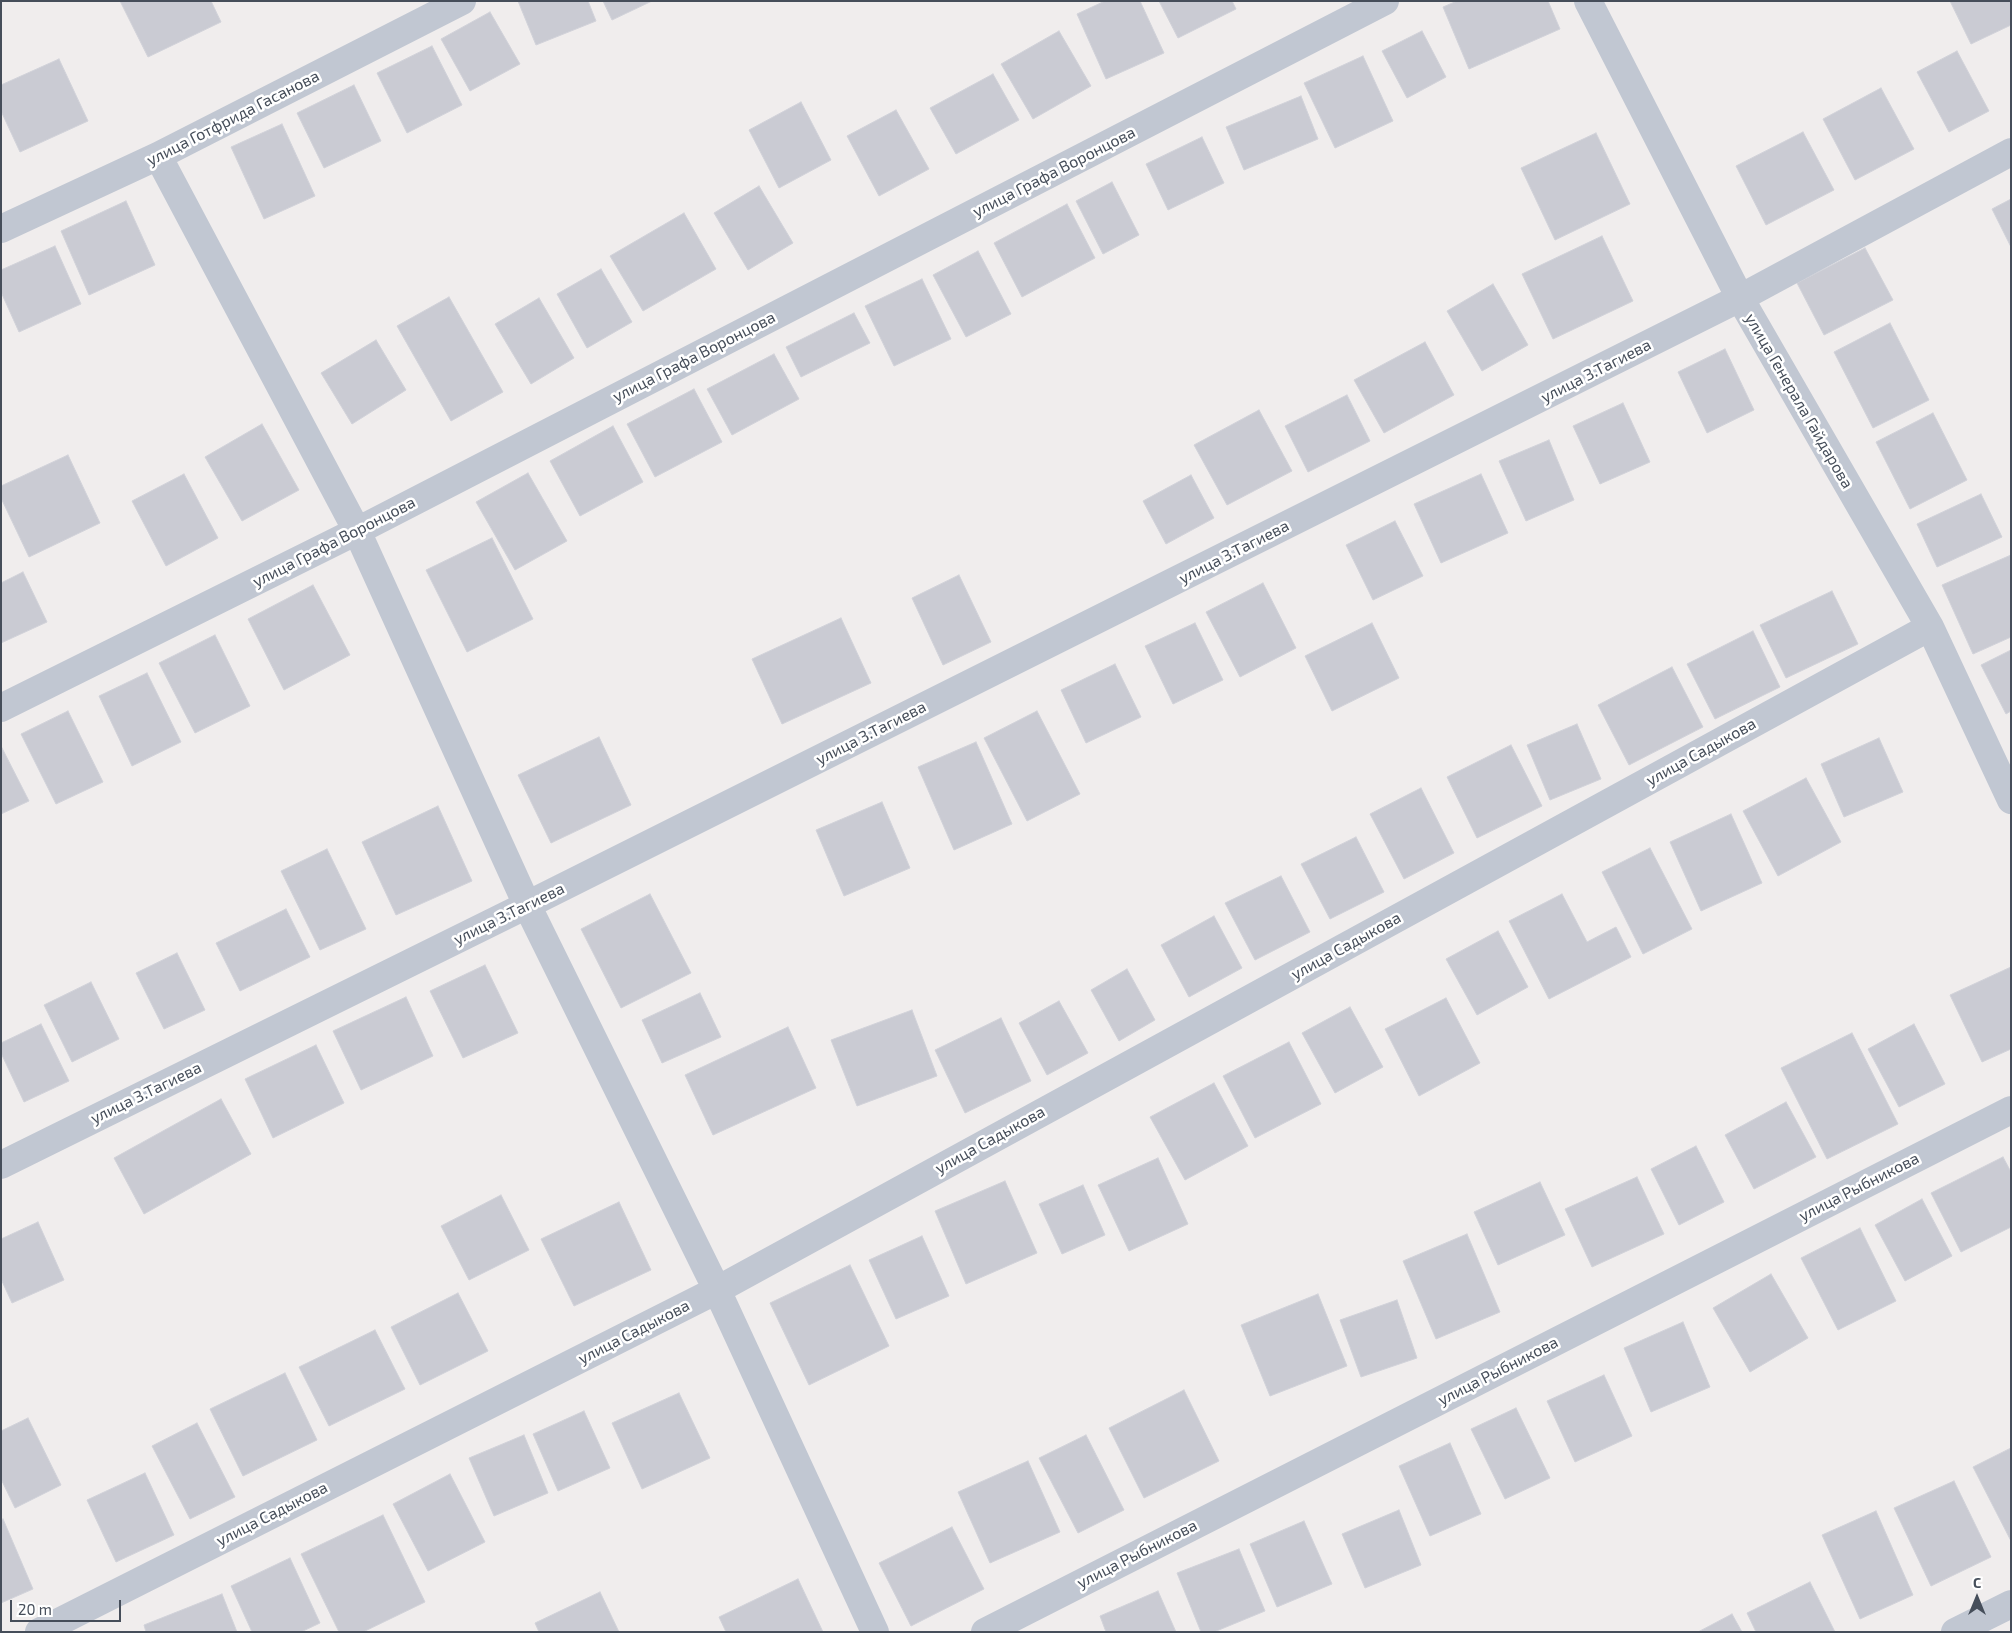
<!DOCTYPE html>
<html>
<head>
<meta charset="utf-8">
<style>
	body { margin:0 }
	#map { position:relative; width:2012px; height:1633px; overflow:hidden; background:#f0eded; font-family:"Exo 2",sans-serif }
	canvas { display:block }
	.frame { position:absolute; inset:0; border:2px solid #464e5a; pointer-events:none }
	.north { position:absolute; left:1952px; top:1573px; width:50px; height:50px; -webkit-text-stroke:4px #fff; paint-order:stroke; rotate:0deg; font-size:14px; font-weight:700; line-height:20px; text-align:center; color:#464e5a }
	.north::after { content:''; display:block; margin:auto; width:18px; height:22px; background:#464e5a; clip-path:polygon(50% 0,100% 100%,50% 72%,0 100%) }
	.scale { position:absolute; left:10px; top:1600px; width:111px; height:22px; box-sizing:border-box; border:2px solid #464e5a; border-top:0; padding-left:6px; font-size:15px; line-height:18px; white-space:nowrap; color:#464e5a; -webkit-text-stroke:4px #fff; paint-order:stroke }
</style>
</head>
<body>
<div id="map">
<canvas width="2012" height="1633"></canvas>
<div class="frame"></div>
<div class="north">С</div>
<div class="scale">20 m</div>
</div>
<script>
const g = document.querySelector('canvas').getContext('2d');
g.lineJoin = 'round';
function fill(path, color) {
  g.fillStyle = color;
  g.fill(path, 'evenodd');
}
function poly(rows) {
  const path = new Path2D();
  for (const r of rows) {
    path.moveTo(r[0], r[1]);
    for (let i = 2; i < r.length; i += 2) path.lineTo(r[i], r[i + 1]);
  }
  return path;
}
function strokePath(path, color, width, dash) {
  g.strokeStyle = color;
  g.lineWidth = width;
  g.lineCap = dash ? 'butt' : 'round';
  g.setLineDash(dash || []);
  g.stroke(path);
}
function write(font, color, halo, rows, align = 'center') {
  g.font = font + ' "Exo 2",sans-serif';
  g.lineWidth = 5;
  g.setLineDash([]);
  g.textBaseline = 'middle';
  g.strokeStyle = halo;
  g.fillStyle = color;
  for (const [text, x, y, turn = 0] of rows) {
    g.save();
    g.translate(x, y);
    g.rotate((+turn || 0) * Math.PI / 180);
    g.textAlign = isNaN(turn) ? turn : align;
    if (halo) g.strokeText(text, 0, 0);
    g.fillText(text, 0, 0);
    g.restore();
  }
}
const building = poly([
	[120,1,211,1,221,22,148,57,120,1],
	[518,1,588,1,596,21,536,45,518,1],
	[603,1,652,1,612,20,603,1],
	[1105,1,1140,1,1164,53,1106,79,1077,14,1105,1],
	[1159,1,1232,1,1236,9,1178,38,1159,1],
	[1457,1,1548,1,1560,29,1469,69,1443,7,1457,1],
	[1950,1,2011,1,2011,25,1971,44,1950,1],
	[490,12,520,64,470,91,441,39,490,12],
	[1059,31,1091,86,1033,119,1001,64,1059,31],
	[1422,31,1446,77,1407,98,1382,51,1422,31],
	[432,46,462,105,407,133,377,73,432,46],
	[1957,51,1989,111,1949,132,1917,72,1957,51],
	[1363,56,1393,121,1335,148,1304,83,1363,56],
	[59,59,88,121,20,152,1,111,1,85,59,59],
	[993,74,1019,120,956,154,930,108,993,74],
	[354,85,381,141,324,168,297,113,354,85],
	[1881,88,1914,149,1855,180,1823,119,1881,88],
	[1301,96,1318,139,1244,170,1226,127,1301,96],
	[801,102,831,160,779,188,749,130,801,102],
	[896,110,929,169,879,196,847,136,896,110],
	[282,124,315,196,264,219,231,147,282,124],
	[1803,132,1834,190,1766,225,1736,166,1803,132],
	[1596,133,1630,204,1555,240,1521,168,1596,133],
	[1202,137,1224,183,1168,210,1146,164,1202,137],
	[1112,182,1139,235,1103,254,1076,201,1112,182],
	[759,186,793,243,748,270,714,213,759,186],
	[2011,199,2011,247,1992,209,2011,199],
	[126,201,155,265,89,295,61,231,126,201],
	[1067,204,1095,258,1022,297,994,243,1067,204],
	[684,213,716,269,643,311,610,256,684,213],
	[1602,236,1633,301,1553,339,1522,274,1602,236],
	[55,246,81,304,19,332,1,292,1,270,55,246],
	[1865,248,1893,300,1824,335,1797,283,1865,248],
	[978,251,1011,314,966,337,933,275,978,251],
	[601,269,632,322,587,348,557,294,601,269],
	[922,279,951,339,894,366,865,306,922,279],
	[1493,284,1528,345,1482,371,1447,311,1493,284],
	[449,297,503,392,451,421,397,326,449,297],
	[539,298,574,358,531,384,495,324,539,298],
	[854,313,870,343,801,377,786,347,854,313],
	[1890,323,1929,400,1873,428,1834,352,1890,323],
	[376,340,406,390,352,424,321,373,376,340],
	[1425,342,1454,395,1384,433,1354,380,1425,342],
	[1725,349,1754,410,1707,433,1678,372,1725,349],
	[774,354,799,399,732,435,707,389,774,354],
	[694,389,722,442,655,477,627,424,694,389],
	[1347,395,1370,441,1308,472,1285,426,1347,395],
	[1623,403,1650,462,1600,484,1573,426,1623,403],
	[1259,410,1292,471,1227,505,1194,445,1259,410],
	[1933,413,1967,480,1910,509,1876,442,1933,413],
	[262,424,299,490,242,521,205,457,262,424],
	[613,426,643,482,580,516,550,461,613,426],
	[1549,440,1574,500,1526,521,1499,461,1549,440],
	[68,455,100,523,29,557,1,498,1,486,68,455],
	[528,473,567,541,515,570,476,502,528,473],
	[184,474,218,538,166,566,132,501,184,474],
	[1481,474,1508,533,1441,563,1414,504,1481,474],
	[1191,475,1214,518,1166,544,1143,501,1191,475],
	[1981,494,2002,537,1937,567,1917,524,1981,494],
	[1395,521,1423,576,1373,600,1346,545,1395,521],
	[492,538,533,619,467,652,426,570,492,538],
	[2011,555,2011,637,1973,654,1942,585,2011,555],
	[23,572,47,622,1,643,1,583,23,572],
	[959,575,991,642,943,665,912,598,959,575],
	[1263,583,1296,648,1240,677,1206,612,1263,583],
	[313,585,350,655,284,690,248,619,313,585],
	[1832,591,1858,644,1786,678,1760,625,1832,591],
	[841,618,871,683,782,724,752,659,841,618],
	[1195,623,1223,680,1173,704,1145,646,1195,623],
	[1372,623,1399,678,1332,711,1305,656,1372,623],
	[1753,631,1780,687,1715,719,1687,664,1753,631],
	[215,635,250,706,195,733,159,663,215,635],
	[2011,650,2011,711,2006,714,1981,665,2011,650],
	[1115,664,1141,717,1086,743,1061,690,1115,664],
	[1672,667,1703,727,1629,765,1598,705,1672,667],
	[147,673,181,742,132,766,99,696,147,673],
	[68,711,103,782,56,804,21,734,68,711],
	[1037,711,1080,794,1027,821,984,738,1037,711],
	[1577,724,1601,779,1550,800,1527,745,1577,724],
	[599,737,631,805,551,843,518,775,599,737],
	[1879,738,1903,792,1844,817,1821,764,1879,738],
	[976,742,1012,824,954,850,918,767,976,742],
	[1511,745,1542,806,1477,838,1447,777,1511,745],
	[1,746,29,801,1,814,1,746],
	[1806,778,1841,842,1778,876,1743,811,1806,778],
	[1421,788,1454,853,1404,879,1370,814,1421,788],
	[882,802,910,868,844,896,816,830,882,802],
	[438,806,472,881,396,915,362,842,438,806],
	[1731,814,1762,883,1701,911,1670,842,1731,814],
	[1356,837,1384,892,1330,919,1301,864,1356,837],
	[1650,848,1692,929,1643,954,1602,872,1650,848],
	[327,849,366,929,320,950,281,871,327,849],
	[1281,876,1310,932,1255,960,1225,903,1281,876],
	[650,894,691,973,621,1008,581,929,650,894],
	[1562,894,1587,942,1616,927,1631,957,1549,999,1509,921,1562,894],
	[286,909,310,957,240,991,216,943,286,909],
	[1214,916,1242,968,1189,997,1161,945,1214,916],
	[1498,931,1528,987,1477,1015,1446,959,1498,931],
	[177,953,205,1010,164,1029,136,973,177,953],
	[485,965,518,1033,463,1058,430,991,485,965],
	[2011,967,2011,1049,1982,1062,1950,995,2011,967],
	[1127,969,1155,1020,1119,1041,1091,990,1127,969],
	[91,982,119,1039,72,1062,44,1005,91,982],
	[700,993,721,1037,662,1063,642,1020,700,993],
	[406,997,433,1056,361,1090,333,1031,406,997],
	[1446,998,1480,1063,1419,1096,1385,1029,1446,998],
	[1059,1001,1088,1053,1047,1075,1019,1023,1059,1001],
	[1350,1007,1383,1067,1335,1093,1302,1033,1350,1007],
	[912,1010,937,1076,857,1106,831,1040,912,1010],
	[1001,1018,1031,1081,965,1113,935,1050,1001,1018],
	[41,1024,69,1081,24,1102,1,1053,1,1043,41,1024],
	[1914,1024,1945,1084,1899,1107,1868,1049,1914,1024],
	[788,1027,816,1088,713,1135,685,1075,788,1027],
	[1852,1033,1898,1124,1827,1159,1781,1068,1852,1033],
	[1289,1042,1321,1104,1255,1138,1223,1076,1289,1042],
	[316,1045,344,1103,273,1138,245,1079,316,1045],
	[1214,1083,1248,1146,1185,1180,1150,1117,1214,1083],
	[221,1099,251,1154,144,1214,114,1158,221,1099],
	[1786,1102,1816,1157,1754,1189,1725,1135,1786,1102],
	[1696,1146,1724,1202,1679,1225,1651,1169,1696,1146],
	[2003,1157,2011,1172,2011,1227,1961,1252,1931,1193,2003,1157],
	[1158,1158,1188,1224,1129,1251,1098,1185,1158,1158],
	[1637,1177,1664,1234,1592,1267,1565,1209,1637,1177],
	[1005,1181,1037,1253,966,1284,935,1211,1005,1181],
	[1540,1182,1565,1235,1498,1265,1474,1212,1540,1182],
	[1083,1185,1105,1235,1062,1254,1039,1204,1083,1185],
	[501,1195,529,1250,469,1280,441,1226,501,1195],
	[1922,1199,1952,1256,1905,1281,1875,1225,1922,1199],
	[619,1202,651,1270,574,1306,541,1239,619,1202],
	[38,1222,64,1280,12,1303,1,1279,1,1239,38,1222],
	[1860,1228,1896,1301,1838,1330,1801,1258,1860,1228],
	[1467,1234,1500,1312,1436,1339,1403,1261,1467,1234],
	[922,1236,949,1296,896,1319,869,1260,922,1236],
	[850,1265,889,1346,809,1385,770,1303,850,1265],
	[1771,1274,1808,1338,1750,1372,1713,1308,1771,1274],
	[458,1293,488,1351,420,1385,391,1327,458,1293],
	[1318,1294,1347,1366,1270,1396,1241,1325,1318,1294],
	[1397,1300,1417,1358,1361,1377,1340,1320,1397,1300],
	[1683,1322,1710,1387,1651,1412,1624,1348,1683,1322],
	[375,1330,405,1389,329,1426,299,1367,375,1330],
	[285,1373,317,1440,243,1476,210,1409,285,1373],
	[1604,1375,1632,1436,1575,1462,1547,1401,1604,1375],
	[1184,1390,1219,1461,1144,1498,1109,1428,1184,1390],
	[679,1393,710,1458,642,1489,612,1423,679,1393],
	[1516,1408,1550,1478,1505,1499,1471,1429,1516,1408],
	[584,1411,610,1468,558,1491,533,1434,584,1411],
	[28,1418,61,1485,15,1508,1,1479,1,1431,28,1418],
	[197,1423,235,1497,190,1519,152,1446,197,1423],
	[524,1435,548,1493,494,1516,469,1458,524,1435],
	[1086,1435,1124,1510,1078,1533,1039,1458,1086,1435],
	[1450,1443,1481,1514,1430,1536,1399,1466,1450,1443],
	[2011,1448,2011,1541,1973,1467,2011,1448],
	[1028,1461,1060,1532,990,1563,958,1492,1028,1461],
	[145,1473,174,1535,116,1562,87,1500,145,1473],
	[450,1474,485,1542,428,1571,393,1504,450,1474],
	[1954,1481,1991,1557,1931,1586,1894,1508,1954,1481],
	[1399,1510,1421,1565,1365,1588,1342,1534,1399,1510],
	[1876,1511,1913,1595,1860,1619,1822,1535,1876,1511],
	[383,1515,425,1602,363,1632,339,1632,301,1554,383,1515],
	[3,1519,33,1589,1,1603,1,1520,3,1519],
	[1304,1521,1332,1584,1277,1607,1250,1544,1304,1521],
	[952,1527,984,1589,911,1626,879,1563,952,1527],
	[1239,1549,1265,1611,1214,1632,1201,1632,1177,1573,1239,1549],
	[290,1558,320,1623,301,1632,252,1632,231,1586,290,1558],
	[798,1579,823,1632,726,1632,719,1617,798,1579],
	[1810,1582,1835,1632,1756,1632,1747,1613,1810,1582],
	[1158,1591,1176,1632,1106,1632,1100,1616,1158,1591],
	[600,1592,619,1632,539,1632,535,1623,600,1592],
	[222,1594,237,1632,146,1632,144,1625,222,1594],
	[1732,1614,1742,1632,1698,1632,1732,1614]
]);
const minor = poly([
	[1588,1,1740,298,1930,627,2011,800],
	[158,156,357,531,527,905,717,1290,875,1632],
	[1,229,158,156,462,1],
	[1,708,357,531,1385,1],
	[1,1165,527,905,1740,298,2011,152],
	[39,1632,717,1290,1930,627],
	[985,1632,2011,1110],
	[1955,1632,2011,1604]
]);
const streetNames = [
	["улица Готфрида Гасанова",233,118,-27],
	["улица Графа Воронцова",1054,172,-27],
	["улица Графа Воронцова",694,357,-27],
	["улица З.Тагиева",1596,371,-27],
	["улица Генерала Гайдарова",1799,401,60],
	["улица Графа Воронцова",334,542,-27],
	["улица З.Тагиева",1234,552,-27],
	["улица З.Тагиева",871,733,-27],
	["улица Садыкова",1701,752,-29],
	["улица З.Тагиева",509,914,-26],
	["улица Садыкова",1346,946,-29],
	["улица З.Тагиева",146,1093,-26],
	["улица Садыкова",990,1140,-29],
	["улица Рыбникова",1859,1187,-27],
	["улица Садыкова",634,1332,-27],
	["улица Рыбникова",1498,1371,-27],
	["улица Садыкова",272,1514,-27],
	["улица Рыбникова",1137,1554,-27]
];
fill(building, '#cacbd3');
strokePath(building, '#d1d2d9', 1);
strokePath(minor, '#c1c7d2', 28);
write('16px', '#464e5a', '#fff', streetNames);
</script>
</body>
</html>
